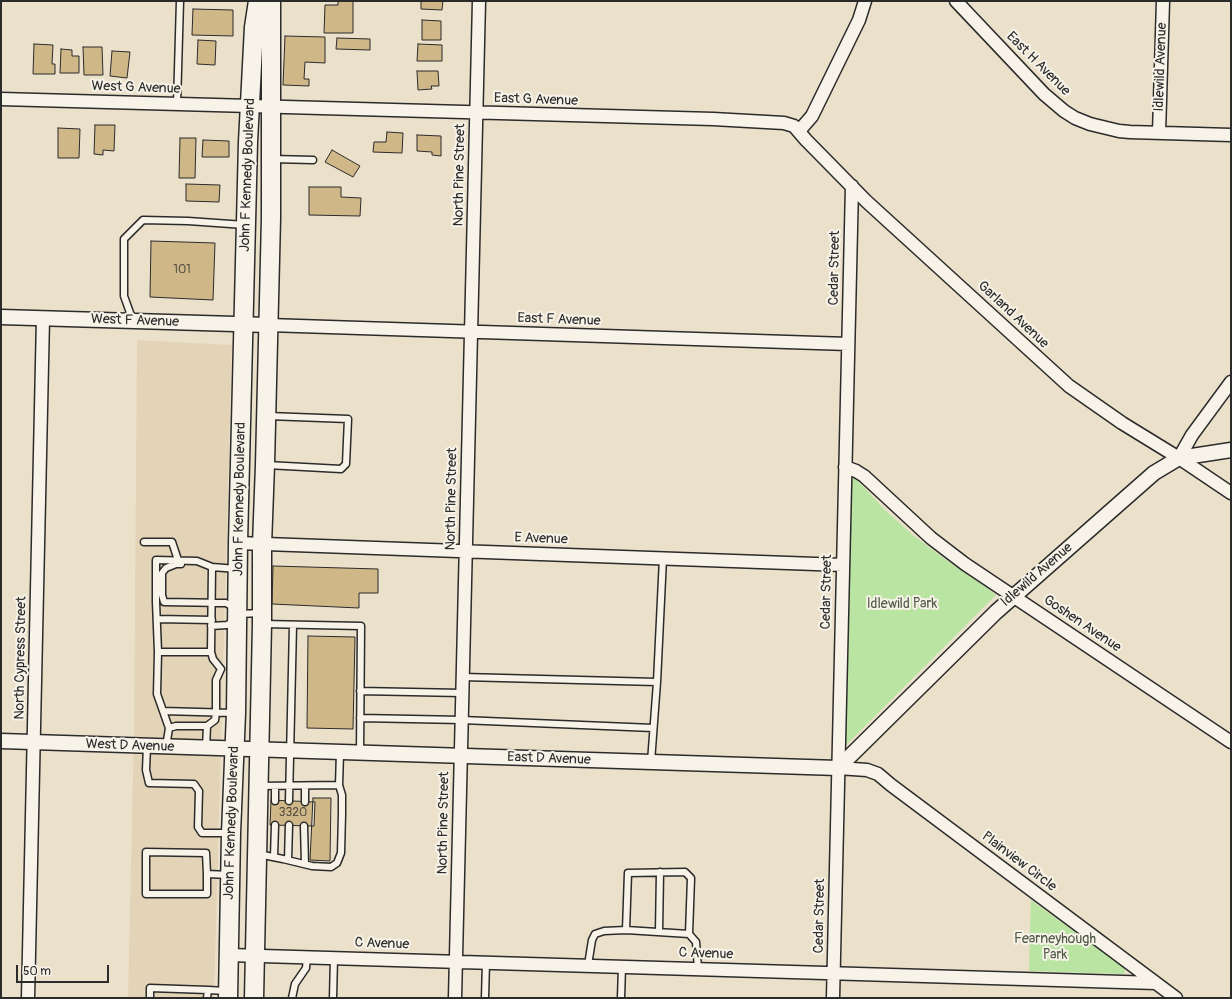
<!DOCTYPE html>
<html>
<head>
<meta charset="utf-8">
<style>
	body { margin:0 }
	#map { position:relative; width:1232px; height:999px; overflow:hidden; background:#ebe1cb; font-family:Pangolin,sans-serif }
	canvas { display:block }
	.frame { position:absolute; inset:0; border:2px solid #2b2b2b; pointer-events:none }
	.scale { position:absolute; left:16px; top:965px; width:93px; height:18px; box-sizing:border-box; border:2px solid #2b2b2b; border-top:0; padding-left:5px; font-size:12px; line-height:14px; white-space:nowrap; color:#2b2b2b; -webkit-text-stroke:3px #f7f3e8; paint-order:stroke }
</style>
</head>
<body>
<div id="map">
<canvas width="1232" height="999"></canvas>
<div class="frame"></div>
<div class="scale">50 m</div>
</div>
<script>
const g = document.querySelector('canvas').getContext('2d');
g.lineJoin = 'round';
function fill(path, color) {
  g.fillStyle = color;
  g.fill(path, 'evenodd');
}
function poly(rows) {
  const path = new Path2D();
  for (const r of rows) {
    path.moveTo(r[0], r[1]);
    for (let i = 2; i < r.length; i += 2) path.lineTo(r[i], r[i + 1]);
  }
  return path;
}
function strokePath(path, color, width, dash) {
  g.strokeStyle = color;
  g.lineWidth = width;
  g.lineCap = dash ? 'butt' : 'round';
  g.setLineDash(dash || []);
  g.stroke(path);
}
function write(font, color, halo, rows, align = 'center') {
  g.font = font + ' Pangolin,sans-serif';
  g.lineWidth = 4;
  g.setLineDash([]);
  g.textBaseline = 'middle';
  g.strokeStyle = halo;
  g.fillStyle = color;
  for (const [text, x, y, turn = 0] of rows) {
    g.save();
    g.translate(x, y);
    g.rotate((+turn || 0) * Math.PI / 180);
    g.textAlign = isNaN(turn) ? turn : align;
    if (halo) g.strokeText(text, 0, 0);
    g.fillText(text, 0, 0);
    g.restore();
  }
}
const built = poly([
	[137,340,232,345,214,998,128,998,134,728]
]);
const green = poly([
	[845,467,885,510,914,536,949,562,984,586,996,595,848,743,844,744],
	[1031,900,1124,968,1125,972,1124,974,1029,971]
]);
const building = poly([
	[338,1,353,1,353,33,324,33,325,5,338,5,338,1],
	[421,1,443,1,442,10,421,9,421,1],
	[193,9,233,10,233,36,192,35,193,9],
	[422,20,441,21,441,40,422,40,422,20],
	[285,36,325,37,325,63,305,62,304,79,309,79,309,86,283,85,285,36],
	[337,38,370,39,370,50,336,49,337,38],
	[198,40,216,41,215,65,197,64,198,40],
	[34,44,53,45,52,64,55,64,55,74,33,74,34,44],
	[418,44,442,45,442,61,417,61,418,44],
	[83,47,102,47,103,75,84,75,83,47],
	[61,49,72,50,72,56,79,56,79,73,60,73,61,49],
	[112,51,130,52,127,78,110,76,112,51],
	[417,71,438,71,439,86,431,86,432,89,418,90,417,71],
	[95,125,115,125,114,151,103,150,103,155,94,154,95,125],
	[58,128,80,129,79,158,58,158,58,128],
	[387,132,403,133,402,153,373,152,374,142,386,142,387,132],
	[417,135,441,136,441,156,432,155,432,152,417,151,417,135],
	[180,138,196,138,195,178,179,178,180,138],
	[203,140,229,141,229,157,202,157,203,140],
	[332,150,360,166,353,177,325,162,332,150],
	[186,184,220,185,219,202,186,201,186,184],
	[309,187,341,187,341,197,361,198,360,216,309,215,309,187],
	[151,241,215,243,213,300,150,297,151,241],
	[273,566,378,569,378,593,359,593,359,608,272,604,273,566],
	[308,636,355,637,353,729,307,728,308,636],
	[313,798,331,798,330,861,310,860,313,798],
	[271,800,315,802,314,826,270,825,271,800]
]);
const service = poly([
	[177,104,180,1],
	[272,159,313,160],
	[133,321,124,296,124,239,143,220,188,221,245,225],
	[267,465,341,469,346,464,348,419,268,416],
	[144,542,172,542,178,560],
	[181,564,176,564,166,568,162,573,162,595,164,602,226,603,235,608],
	[239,614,261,613],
	[157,619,212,620],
	[263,624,361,626,360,753],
	[211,626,227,625,231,623,233,620],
	[158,652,156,602,156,560,197,561,212,567],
	[463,677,657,682],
	[360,691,462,693],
	[163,711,234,713],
	[360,718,462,720,653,728],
	[169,728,157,694,158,652,211,652],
	[147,746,146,770,149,783,194,784,199,791,198,827,202,833,230,833],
	[166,747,169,728,176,726,207,726,215,720,216,712,216,680,221,669,213,659,211,652,212,567,237,569],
	[206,748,207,726],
	[651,762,657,682,663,558],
	[260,786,339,785],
	[305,786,305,802],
	[275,801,275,786],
	[289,801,293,625],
	[304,826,305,864],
	[258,854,283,859,312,866,331,867,337,863,341,853,342,814,342,795,339,785,340,753],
	[274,857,275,825],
	[288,860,289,825],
	[207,874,207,894,146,894,146,852,206,853,207,874,229,875],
	[626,930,628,873,685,872,691,878,689,934],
	[659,932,660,872],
	[588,965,592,940,595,934,604,931,626,930,689,934,696,942,698,969],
	[150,998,150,988,208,990],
	[207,998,208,990,226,991],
	[292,998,295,984,306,968,307,957],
	[333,998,334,958],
	[485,998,486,962],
	[621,998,622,967]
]);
const minor = poly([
	[956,1,1044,94,1064,111,1075,118,1090,124,1119,131,1130,132,1231,135],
	[1,99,713,119,784,123,794,126,806,140,866,201,1069,386,1122,423,1179,458,1231,493],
	[799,131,812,116,859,20,865,1],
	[1159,133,1163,1],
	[268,325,848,344],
	[1179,458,1192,435,1231,382],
	[845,467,856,471,864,476,931,538,965,564,1231,742],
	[238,543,843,565],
	[838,768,867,770,878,774,891,785,1176,998],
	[229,955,1156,983],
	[28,998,43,318],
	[455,998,479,1],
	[833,998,852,186]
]);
const tertiary = poly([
	[1,317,268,325],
	[1,741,838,768,996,612,1154,473,1179,458,1231,450]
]);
const primary = poly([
	[228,998,231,833,236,713,238,543,248,142,254,27,258,1],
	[254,998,262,624,262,545,265,465,271,218,271,1]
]);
const numberNames = [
	["101",182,270],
	["3320",293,813]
];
const streetNames = [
	["East H Avenue",1038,64,45],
	["Idlewild Avenue",1161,67,-88],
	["West G Avenue",136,88,2],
	["East G Avenue",536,100,2],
	["John F Kennedy Boulevard",248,175,-88],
	["North Pine Street",460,175,-89],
	["Cedar Street",835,268,-89],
	["Garland Avenue",1013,315,43],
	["East F Avenue",559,320,2],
	["West F Avenue",135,321,2],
	["John F Kennedy Boulevard",240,499,-89],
	["North Pine Street",452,499,-89],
	["E Avenue",541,539,2],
	["Idlewild Avenue",1037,575,-41],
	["Cedar Street",827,592,-89],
	["Goshen Avenue",1082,624,34],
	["North Cypress Street",21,658,-89],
	["West D Avenue",130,746,2],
	["East D Avenue",549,759,2],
	["John F Kennedy Boulevard",232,823,-88],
	["North Pine Street",444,823,-89],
	["Plainview Circle",1019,862,37],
	["Cedar Street",820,916,-89],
	["C Avenue",382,944,2],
	["C Avenue",706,954,2]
];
const parkNames = [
	["Idlewild Park",902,604],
	["Fearneyhough",1055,939],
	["Park",1055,955]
];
fill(built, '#e3d4b7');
fill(green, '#b9e4a1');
fill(building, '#d0b787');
strokePath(building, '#2b2b2b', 1);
strokePath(service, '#2b2b2b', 9);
strokePath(minor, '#2b2b2b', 15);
strokePath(tertiary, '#2b2b2b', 17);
strokePath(primary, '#2b2b2b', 21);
strokePath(service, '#f7f3e8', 6);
strokePath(minor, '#f7f3e8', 12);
strokePath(tertiary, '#f7f3e8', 14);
strokePath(primary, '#f7f3e8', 18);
write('12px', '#544e42', null, numberNames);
write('14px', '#2b2b2b', '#f7f3e8', streetNames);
write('14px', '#4e5948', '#f7f3e8', parkNames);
</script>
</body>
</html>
